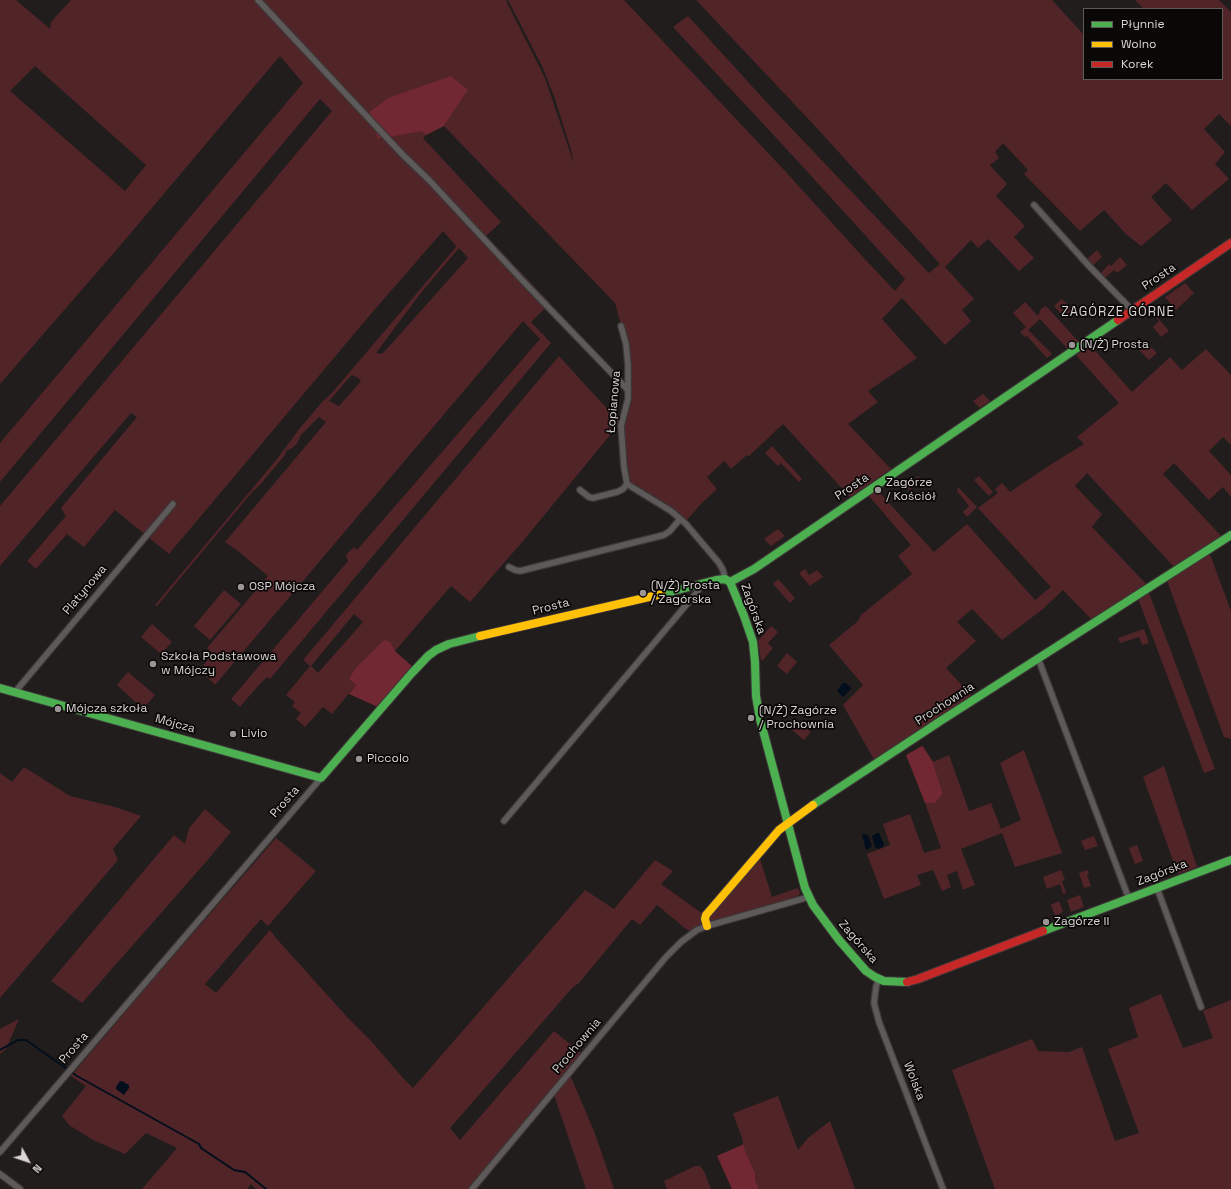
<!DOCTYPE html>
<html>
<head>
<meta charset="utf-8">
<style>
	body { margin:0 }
	#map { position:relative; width:1231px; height:1189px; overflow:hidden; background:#221d1d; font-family:"Space Grotesk",sans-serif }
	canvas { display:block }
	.legend { position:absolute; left:1083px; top:8px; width:140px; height:72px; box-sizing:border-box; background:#0a0707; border:1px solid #5e5a5a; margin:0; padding:5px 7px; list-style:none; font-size:12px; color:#dcd6d6 }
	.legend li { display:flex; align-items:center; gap:8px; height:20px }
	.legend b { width:20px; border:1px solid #5e5a5a }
	.north { position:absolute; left:8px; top:1141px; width:40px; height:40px; -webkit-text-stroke:3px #0a0707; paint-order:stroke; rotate:130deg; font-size:11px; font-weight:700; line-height:16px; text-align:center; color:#dcd6d6 }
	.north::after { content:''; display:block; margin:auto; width:14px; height:18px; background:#dcd6d6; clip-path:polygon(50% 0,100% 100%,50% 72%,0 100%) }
</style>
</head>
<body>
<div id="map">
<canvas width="1231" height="1189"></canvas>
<ul class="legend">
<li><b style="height:5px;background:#4caf50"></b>Płynnie</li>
<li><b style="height:5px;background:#ffc107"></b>Wolno</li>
<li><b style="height:5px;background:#c62828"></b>Korek</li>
</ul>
<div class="north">N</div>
</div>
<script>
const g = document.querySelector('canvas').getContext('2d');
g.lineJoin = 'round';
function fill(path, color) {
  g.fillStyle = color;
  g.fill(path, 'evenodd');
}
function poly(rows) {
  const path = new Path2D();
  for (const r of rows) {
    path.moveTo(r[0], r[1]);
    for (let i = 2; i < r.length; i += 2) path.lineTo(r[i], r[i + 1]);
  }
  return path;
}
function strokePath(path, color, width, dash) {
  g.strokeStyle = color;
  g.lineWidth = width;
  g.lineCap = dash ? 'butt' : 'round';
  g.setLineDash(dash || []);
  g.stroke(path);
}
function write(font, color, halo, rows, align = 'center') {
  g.font = font + ' "Space Grotesk",sans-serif';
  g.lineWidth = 3.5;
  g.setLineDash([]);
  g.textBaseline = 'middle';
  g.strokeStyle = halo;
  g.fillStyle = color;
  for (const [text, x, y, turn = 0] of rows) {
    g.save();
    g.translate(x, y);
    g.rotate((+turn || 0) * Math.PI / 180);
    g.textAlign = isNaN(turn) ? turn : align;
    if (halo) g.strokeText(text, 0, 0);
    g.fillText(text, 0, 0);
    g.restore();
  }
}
const green = poly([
	[0,0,16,0,50,29,51,22,71,0,624,0,785,171,862,256,895,291,905,279,793,156,673,27,688,16,772,108,929,273,940,264,815,126,696,0,1052,0,1084,35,1084,79,1222,79,1222,9,1144,9,1135,0,1219,0,1231,12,1231,126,1219,114,1204,129,1225,152,1215,164,1229,179,1192,210,1166,183,1151,197,1172,220,1141,246,1126,234,1104,210,1080,231,1024,174,1028,170,1003,143,995,152,999,158,990,165,1007,184,996,196,1025,226,1014,237,1034,258,1019,271,988,239,978,248,971,240,945,267,974,299,962,310,971,321,945,345,902,298,882,319,917,358,868,391,878,402,848,424,891,469,850,497,783,424,749,456,747,455,731,469,724,461,707,477,717,489,700,505,686,521,673,508,631,482,629,478,624,424,630,402,630,358,615,303,444,126,468,90,388,98,369,112,379,139,422,130,426,135,423,138,501,222,486,236,550,303,531,322,551,343,270,679,267,677,258,686,240,707,231,699,348,561,346,555,354,547,357,550,540,339,523,321,215,685,200,669,213,654,207,648,268,576,238,551,225,542,326,422,319,417,301,435,296,445,292,448,286,451,285,455,259,486,253,491,157,606,155,605,277,459,300,428,323,401,331,394,456,247,456,246,443,231,370,315,169,554,115,510,84,547,67,534,36,569,27,561,66,516,61,508,137,417,131,413,0,566,0,506,332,111,320,99,0,482,0,443,303,83,280,56,119,247,0,384],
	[508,0,542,66,554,96,571,150,574,164,545,78,506,1],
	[35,66,146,165,125,191,10,91],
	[459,248,468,258,385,351,381,354,376,353,420,294],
	[352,375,358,378,361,381,339,406,329,401,348,379],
	[1097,250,1102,257,1092,266,1086,260],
	[1120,257,1127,265,1117,273,1114,270,1105,278,1101,273,1109,264,1111,266],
	[1185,283,1194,293,1176,310,1165,297],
	[1062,299,1074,311,1066,319,1054,306],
	[1025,302,1038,316,1041,309,1046,306,1078,341,1067,348,1040,319,1028,330,1052,354,1047,358,1027,336,1025,337,1020,332,1026,327,1013,313],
	[1149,308,1169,331,1161,337,1153,327,1159,321,1151,312,1143,317,1140,314],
	[1147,343,1157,353,1149,360,1139,350],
	[1091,346,1132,392,1170,357,1182,370,1206,349,1231,375,1231,445,1223,437,1209,451,1231,475,1231,497,1223,487,1209,500,1174,463,1163,474,1223,538,1175,568,1087,473,1075,486,1102,514,1092,527,1148,586,1093,621,1063,590,1043,609,1002,640,972,609,957,622,976,641,946,668,973,697,875,761,843,705,863,685,829,645,858,621,861,615,912,574,898,556,911,545,869,496,877,490,934,552,967,524,1035,600,1051,587,978,508,998,493,995,489,1002,483,1010,492,1053,463,1084,444,1077,437,1119,403,1076,355],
	[559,356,620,423,523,541,470,602,451,586,395,651,391,642,332,714,323,707,305,727,296,719,301,713,292,706,295,702,286,695,310,666,303,660],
	[354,614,363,622,318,673,311,666],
	[983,394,990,401,980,408,973,401],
	[772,446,802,479,799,482,781,463,778,466,765,453],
	[918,476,923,481,917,486,916,484,909,490,902,479,904,477,909,484],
	[979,476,993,492,989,496,974,480],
	[958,487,977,507,967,517,963,512,969,506,957,491],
	[778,529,785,536,771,546,764,539],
	[1208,549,1231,611,1231,739,1224,737,1166,578],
	[805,569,809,575,817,570,823,577,810,586,799,573],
	[778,579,795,598,790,603,773,584],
	[224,590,241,604,210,640,194,626],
	[1148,590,1215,769,1204,773,1139,601,1140,596],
	[152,624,172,642,161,654,141,637],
	[771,626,778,632,768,643,773,648,763,660,761,661,758,641],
	[1144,629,1149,643,1142,645,1139,637,1120,643,1118,638],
	[787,653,797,662,787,674,777,666],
	[128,672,155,695,143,709,117,685],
	[799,722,811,732,804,740,792,730],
	[1024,750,1062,853,1015,867,1002,833,961,849,975,885,963,890,957,871,947,875,951,887,942,891,933,870,917,875,921,885,884,899,867,854,890,845,883,824,910,814,924,853,941,848,925,803,935,803,943,794,933,762,949,755,969,811,991,803,1001,829,1021,820,1000,763],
	[1164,766,1197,867,1178,874,1143,777],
	[24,767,70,796,115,807,141,816,113,849,118,860,0,998,0,773,12,782],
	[205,809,231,832,205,863,82,1003,51,981,174,835,185,844,189,828],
	[1094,836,1098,846,1085,850,1081,841],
	[276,838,316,871,268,926,261,919,205,984,216,993,270,930,276,938,348,1018,372,1042,402,1077,413,1088,585,890,614,909,655,860,673,871,661,884,703,914,703,924,690,931,686,929,657,905,640,925,632,919,579,983,573,987,450,1128,460,1140,554,1031,581,1053,469,1189,256,1189,251,1184,247,1189,142,1189,177,1148,146,1133,125,1154,93,1140,69,1125,62,1116,86,1086,71,1076,156,976],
	[1137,845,1143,861,1135,864,1129,848],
	[759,856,772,897,798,888,800,893,798,896,792,898,792,899,711,922,708,920,709,914],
	[1061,870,1065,880,1062,881,1066,893,1063,894,1060,884,1047,889,1043,877],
	[1087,870,1089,874,1087,875,1091,886,1084,888,1079,873],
	[1080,895,1084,907,1071,912,1067,900],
	[1059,901,1063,912,1055,916,1051,905],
	[1161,994,1183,1048,1213,1038,1203,1011,1231,1000,1231,1189,995,1189,952,1070,1032,1039,1038,1051,1069,1052,1082,1047,1115,1141,1139,1133,1108,1049,1138,1037,1129,1008],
	[19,1019,6,1049,0,1054,0,1029],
	[570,1075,594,1131,614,1189,586,1189,554,1095],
	[778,1096,798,1150,808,1138,830,1121,855,1189,759,1189,755,1180,755,1171,744,1148,742,1138,733,1114,734,1113],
	[695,1166,700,1166,704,1171,711,1189,667,1189,664,1181]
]);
const forest = poly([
	[451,76,468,90,444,126,426,135,422,131,378,139,369,112,388,98],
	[384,640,391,642,395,651,413,667,378,707,349,694,356,685,349,679,355,669],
	[922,746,924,748,933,762,943,794,935,803,925,803,906,755],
	[744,1144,744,1148,755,1172,755,1180,759,1189,732,1189,717,1156]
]);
const water = poly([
	[843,683,846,683,851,688,850,690,843,697,837,691],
	[877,833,879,833,884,844,883,847,878,849,875,847,872,836],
	[862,834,868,835,872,846,867,850,866,850],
	[120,1081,122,1081,129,1085,129,1088,124,1095,116,1089,116,1087]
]);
const stream = poly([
	[0,1050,18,1040,26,1040,77,1076,199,1144,201,1148,234,1170,245,1172,266,1189]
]);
const street = poly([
	[258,0,402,154,429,180,523,281,628,390],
	[1034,205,1089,266,1132,310],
	[621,326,626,344,628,365,628,399,621,426,624,467,627,484,671,511,686,524,719,563,723,570,725,579],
	[580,490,589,497,593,498,617,492,623,489,627,484],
	[509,567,515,570,520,571,664,535,670,531,680,519],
	[1038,658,1129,899],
	[15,692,173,504],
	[504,821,698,591,698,585],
	[1157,888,1201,1007],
	[879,978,876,987,874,1003,879,1022,943,1189],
	[0,1152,321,778],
	[0,1174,20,1189],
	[472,1189,666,957,681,942,697,930,707,926,809,897]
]);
const fast = poly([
	[730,582,744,616,753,642,755,662,756,696,760,719,805,888,813,905,839,940,866,971,875,977,884,981,907,982],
	[730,582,754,569,1118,320],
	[662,594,716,580,725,579,730,582],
	[0,688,321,778,411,674,428,656,436,650,449,644,480,636],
	[813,805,942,720,1231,535],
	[1043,931,1231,860]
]);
const slow = poly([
	[480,636,662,594],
	[707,926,705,919,706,915,779,830,813,805]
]);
const jam = poly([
	[1118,320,1231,243],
	[907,982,918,979,1043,931]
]);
const markers = [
	[1072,345,4,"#9b9595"],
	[878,490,4,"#9b9595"],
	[241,587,4,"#9b9595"],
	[643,593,4,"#9b9595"],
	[153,664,4,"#9b9595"],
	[58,709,4,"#9b9595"],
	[751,718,4,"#9b9595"],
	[233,734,4,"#9b9595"],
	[359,759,4,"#9b9595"],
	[1046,922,4,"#9b9595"]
];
const streetNames = [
	["Prosta",1159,277,-34],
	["Łopianowa",614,402,-85],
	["Prosta",852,487,-34],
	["Platynowa",85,590,-50],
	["Prosta",551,607,-14],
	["Zagórska",753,609,70],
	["Prochownia",945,704,-33],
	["Mójcza",175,724,15],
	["Prosta",285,802,-49],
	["Zagórska",1162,873,-21],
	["Zagórska",858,942,49],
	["Prochownia",577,1046,-50],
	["Prosta",74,1048,-49],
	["Wolska",914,1081,69]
];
const poiNames = [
	["(N/Ż) Prosta",1080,345],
	["Zagórze",886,483],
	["/ Kościół",886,497],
	["(N/Ż) Prosta",651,586],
	["/ Zagórska",651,600],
	["OSP Mójcza",249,587],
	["Szkoła Podstawowa",161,657],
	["w Mójczy",161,671],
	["Mójcza szkoła",66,709],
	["(N/Ż) Zagórze",759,711],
	["/ Prochownia",759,725],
	["Livio",241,734],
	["Piccolo",367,759],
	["Zagórze II",1054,922]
];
const neighbourhoodNames = [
	["ZAGÓRZE GÓRNE",1118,312]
];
fill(green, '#512428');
fill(forest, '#712832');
fill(water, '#030e1d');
strokePath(stream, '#030e1d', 2);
strokePath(street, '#3d3838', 8);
strokePath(fast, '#3d3838', 10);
strokePath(slow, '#3d3838', 10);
strokePath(jam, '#3d3838', 10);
strokePath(street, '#5e5a5a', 5.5);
strokePath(fast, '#4caf50', 8);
strokePath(slow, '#ffc107', 8);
strokePath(jam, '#c62828', 8);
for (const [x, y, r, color] of markers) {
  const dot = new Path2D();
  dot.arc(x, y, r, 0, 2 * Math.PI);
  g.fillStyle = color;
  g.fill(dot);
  strokePath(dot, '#0a0707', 1.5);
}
write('12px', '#dcd6d6', '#0a0707', streetNames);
write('12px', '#dcd6d6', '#0a0707', poiNames, 'left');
g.letterSpacing = '1px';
write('13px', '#dcd6d6', '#0a0707', neighbourhoodNames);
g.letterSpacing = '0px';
</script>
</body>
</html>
